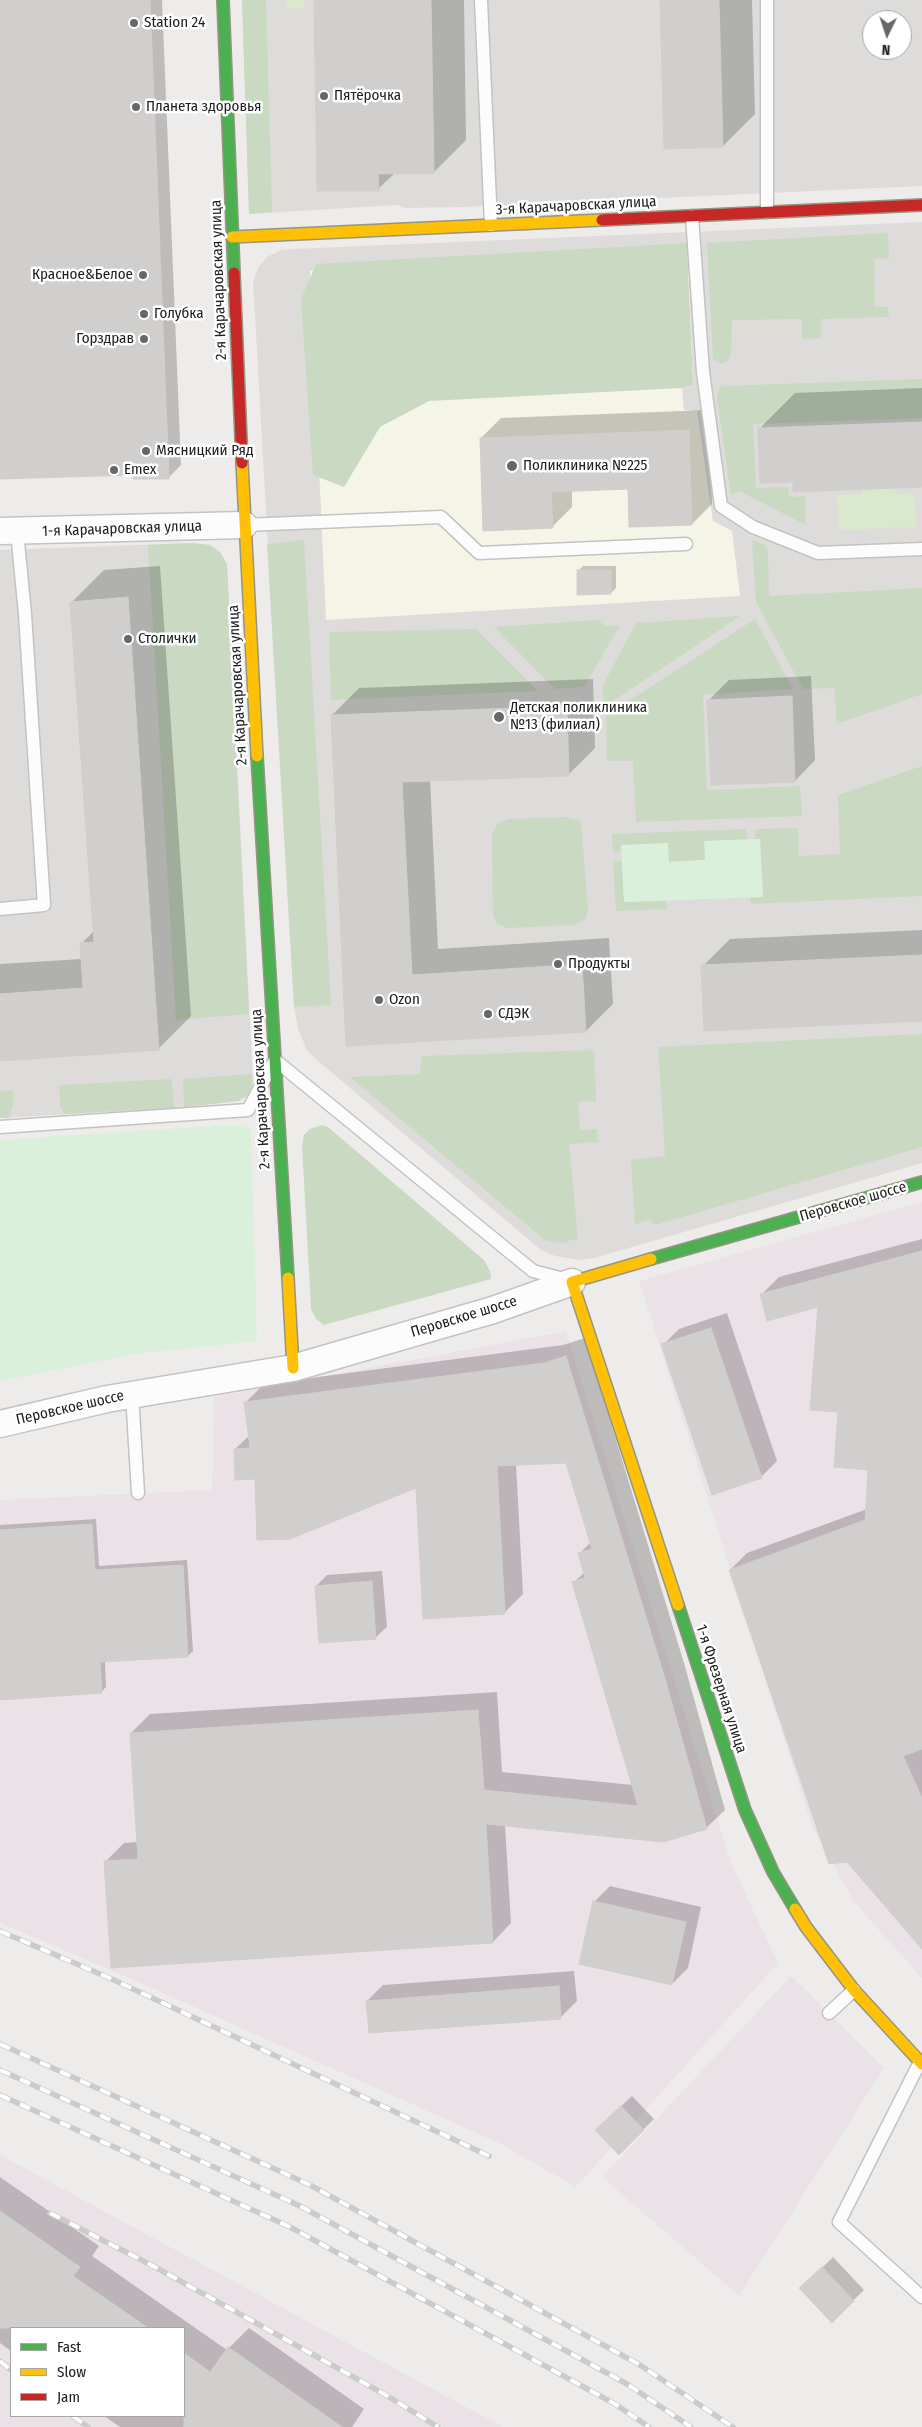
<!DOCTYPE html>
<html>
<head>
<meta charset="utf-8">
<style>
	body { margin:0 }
	#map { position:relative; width:922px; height:2427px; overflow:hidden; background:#eeecea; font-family:"Fira Sans Condensed",sans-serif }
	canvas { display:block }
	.legend { position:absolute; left:10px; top:2327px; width:175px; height:90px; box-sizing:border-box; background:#fff; border:1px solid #a6a6a6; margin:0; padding:6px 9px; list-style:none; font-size:15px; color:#202020 }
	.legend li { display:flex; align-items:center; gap:10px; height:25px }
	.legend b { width:25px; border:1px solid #a6a6a6 }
	.north { position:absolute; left:862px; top:10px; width:50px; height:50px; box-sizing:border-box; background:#fff; border:1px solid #a6a6a6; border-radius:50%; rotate:184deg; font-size:14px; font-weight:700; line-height:20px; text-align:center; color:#202020 }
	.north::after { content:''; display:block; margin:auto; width:18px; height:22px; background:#686767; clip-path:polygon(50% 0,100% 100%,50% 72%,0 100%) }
</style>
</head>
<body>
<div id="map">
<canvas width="922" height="2427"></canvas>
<ul class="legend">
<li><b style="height:6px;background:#4caf50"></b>Fast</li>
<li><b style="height:6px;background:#ffc107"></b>Slow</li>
<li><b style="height:6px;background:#c62828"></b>Jam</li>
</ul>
<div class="north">N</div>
</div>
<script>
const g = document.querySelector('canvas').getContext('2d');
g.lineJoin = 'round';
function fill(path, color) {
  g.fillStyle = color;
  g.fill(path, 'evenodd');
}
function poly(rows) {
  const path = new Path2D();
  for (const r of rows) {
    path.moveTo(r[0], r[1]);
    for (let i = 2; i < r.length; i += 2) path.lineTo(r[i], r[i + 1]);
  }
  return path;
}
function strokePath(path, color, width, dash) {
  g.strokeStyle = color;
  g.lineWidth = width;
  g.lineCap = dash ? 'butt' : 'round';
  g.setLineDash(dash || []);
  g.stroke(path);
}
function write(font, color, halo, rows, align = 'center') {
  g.font = font + ' "Fira Sans Condensed",sans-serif';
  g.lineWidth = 5;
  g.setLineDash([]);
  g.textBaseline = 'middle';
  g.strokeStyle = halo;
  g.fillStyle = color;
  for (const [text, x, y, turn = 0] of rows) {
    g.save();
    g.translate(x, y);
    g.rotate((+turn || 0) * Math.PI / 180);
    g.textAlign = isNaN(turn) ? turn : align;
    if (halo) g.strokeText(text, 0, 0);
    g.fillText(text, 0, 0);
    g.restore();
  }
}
const residential = poly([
	[242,0,922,0,922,186,464,207,405,208,397,205,249,214],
	[872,20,902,20,902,50,872,50],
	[922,222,922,1163,594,1258,580,1260,555,1256,541,1250,318,1061,307,1050,298,1029,294,1007,253,281,258,268,267,257,281,250,293,249],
	[193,543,210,545,220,552,227,564,253,1083,239,1101,174,1108,0,1118,0,550]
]);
const industrial = poly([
	[922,1202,922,1978,854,1902,811,1824,639,1281],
	[566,1331,731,1863,778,1963,576,2187,499,2143,136,1981,0,1923,0,1500,212,1490,214,1397],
	[791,1976,884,2068,739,2296,602,2177],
	[0,2155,503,2427,0,2427],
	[11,2328,184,2328,184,2416,11,2416]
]);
const education = poly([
	[688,249,693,385,682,388,684,410,697,411,713,521,732,531,740,596,326,620,310,271]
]);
const grass = poly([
	[286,0,304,0,305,8,287,9],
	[895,483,896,494,914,493,916,527,839,530,837,495,862,494,862,484]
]);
const forest = poly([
	[242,0,266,0,272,212,249,214],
	[888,233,889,258,874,259,875,307,888,307,889,317,821,319,821,338,802,339,802,319,732,320,731,354,728,361,720,364,713,359,707,243],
	[687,243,693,385,682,388,429,401,380,427,344,487,313,475,301,299,316,264],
	[922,379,922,418,753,424,756,488,788,487,789,497,805,496,806,525,739,491,731,495,717,398,718,390,722,386],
	[304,540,331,1005,294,1007,267,544],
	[752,540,765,545,768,554,769,596,922,588,922,694,837,724,834,688,803,689,756,602],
	[193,543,210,545,220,552,227,564,249,1014,176,1020,148,545],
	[740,616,604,707,602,687,636,623],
	[755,619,793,689,703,695,707,790,800,786,802,816,636,822,633,761,607,761,606,716],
	[598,620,605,626,620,625,584,687,555,689,494,627],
	[476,629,538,691,331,700,329,632],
	[922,766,922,896,751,904,750,898,763,897,760,839,755,839,756,829,798,828,799,856,840,854,838,795],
	[567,817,581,821,588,910,585,920,573,925,507,928,497,924,493,914,492,835,497,824,508,819],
	[746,829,747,839,705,841,705,860,668,862,621,846,621,851,613,852,612,834],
	[613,861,622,861,624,902,666,901,667,909,616,911],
	[922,1034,922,1147,655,1225,650,1220,635,1224,631,1160,665,1156,658,1047],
	[594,1050,596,1101,578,1102,580,1130,597,1129,598,1142,569,1144,578,1238,563,1243,546,1241,350,1077,420,1074,422,1056],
	[252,1074,253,1083,249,1095,239,1101,184,1107,183,1079],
	[172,1079,174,1108,64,1114,60,1106,59,1085],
	[13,1090,13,1106,9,1118,0,1118,0,1091],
	[322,1125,328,1127,484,1260,490,1271,491,1279,324,1325,316,1319,311,1309,302,1146,304,1135,310,1129]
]);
const park = poly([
	[760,839,763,897,624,902,621,845,668,843,669,862,705,860,704,841],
	[230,1125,251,1128,257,1341,135,1354,0,1381,0,1140]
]);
const shadow = poly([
	[0,0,162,0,181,465,169,477,134,474,0,477],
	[315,0,464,0,466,140,434,172,395,173,378,189],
	[661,0,752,0,755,114,723,146],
	[922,388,922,487,794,481,759,429,795,393],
	[708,410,712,504,692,524,629,488,572,490,572,507,552,527,481,438,501,418],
	[160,566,191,1016,158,1049,0,1060,0,964,82,959,81,944,94,931,72,602,104,570],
	[583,566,616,566,616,588,611,593,578,571],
	[811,676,815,760,795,781,709,700,729,680],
	[593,679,595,748,568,775,430,779,438,949,609,938,613,1004,586,1031,347,1045,332,715,359,688],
	[922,930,922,1020,703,966,730,939],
	[922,1239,922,1947,730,1570,747,1553,867,1509,870,1468,839,1411,819,1306,762,1294,779,1277],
	[727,1313,777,1461,761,1477,663,1345,679,1329],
	[585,1338,684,1663,725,1810,706,1828,505,1825,511,1923,493,1942,105,1862,124,1843,138,1842,131,1733,150,1714,497,1692,502,1772,633,1785,574,1582,585,1572,579,1554,591,1542,567,1461,516,1464,523,1594,504,1613,418,1486,256,1478,235,1449,250,1435,245,1403,264,1384,563,1345],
	[96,1519,99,1566,187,1560,193,1651,188,1656,105,1661,106,1687,101,1692,0,1698,0,1525],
	[382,1571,387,1627,376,1637,316,1586,327,1575],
	[610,1886,701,1907,688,1968,672,1984,594,1902],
	[574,1971,577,2001,561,2017,367,2001,383,1985],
	[632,2096,654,2119,643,2130,608,2119],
	[0,2177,99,2246,92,2256,227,2350,249,2328,364,2409,352,2427,120,2427,104,2416,184,2416,184,2328,11,2328,11,2351,0,2343],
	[833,2257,864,2290,832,2321,812,2278]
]);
const building = poly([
	[0,0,150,0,169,479,133,479,133,475,0,479,0,0],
	[314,0,431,0,434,173,378,174,379,191,317,191,314,0],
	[660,0,719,0,723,147,664,149,660,0],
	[922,422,922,487,793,492,793,482,760,483,758,428,922,422],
	[689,430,692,525,629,527,628,489,551,492,553,528,483,531,480,438,689,430],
	[577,570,611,570,611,594,577,595,577,570],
	[128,597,159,1050,0,1061,0,994,83,988,80,943,94,942,70,602,128,597],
	[792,696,795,782,711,785,707,700,792,696],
	[567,706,569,776,402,782,412,975,582,964,586,1032,346,1046,331,715,567,706],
	[922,955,922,1021,704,1031,701,965,922,955],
	[922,1251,922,1749,903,1756,922,1798,922,1949,847,1862,829,1864,729,1570,865,1520,868,1470,834,1467,838,1412,810,1410,818,1307,767,1321,760,1294,922,1251],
	[711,1328,762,1478,712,1495,661,1344,711,1328],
	[566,1356,666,1682,707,1829,663,1842,486,1824,493,1943,111,1968,104,1861,138,1859,130,1733,478,1710,484,1790,638,1806,572,1582,585,1578,578,1553,592,1549,566,1463,497,1466,505,1614,423,1619,416,1488,290,1539,257,1540,255,1479,235,1480,234,1449,250,1448,244,1402,544,1363,566,1356],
	[92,1524,95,1570,183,1565,188,1657,100,1662,102,1693,0,1700,0,1530,92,1524],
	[372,1581,376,1639,319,1643,315,1586,372,1581],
	[593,1901,686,1922,672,1985,579,1964,593,1901],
	[559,1986,561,2019,369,2033,366,2001,559,1986],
	[621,2106,644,2130,619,2155,595,2130,621,2106],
	[0,2211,80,2267,73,2276,148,2328,0,2328,0,2211],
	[822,2267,854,2301,832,2323,799,2288,822,2267],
	[228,2347,342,2427,184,2427,184,2353,210,2372,228,2347]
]);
const lane = poly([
	[481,0,491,225],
	[767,0,767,212],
	[692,216,703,372,721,506,753,527,818,553,922,549],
	[244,525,441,517,479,553,686,544],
	[0,909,44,905,25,614,17,532],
	[0,1127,248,1110,275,1060,533,1271,567,1280],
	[132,1394,138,1493],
	[829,2013,854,1990],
	[920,2062,839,2222,922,2297]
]);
const street = poly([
	[0,531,244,525],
	[0,1424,107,1399,293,1368,493,1310,572,1282]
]);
const fast = poly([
	[223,0,234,273],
	[257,756,288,1278],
	[651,1259,922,1182],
	[678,1605,745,1810,773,1872,795,1909]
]);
const slow = poly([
	[232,237,602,220],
	[242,463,257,756],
	[651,1259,572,1282,678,1605],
	[288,1278,293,1368],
	[795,1909,806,1927,854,1990,922,2064]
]);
const jam = poly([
	[602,220,922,205],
	[234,273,242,463]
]);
const rail = poly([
	[0,1931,114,1980,489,2156],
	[0,2044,310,2185,640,2365,733,2427],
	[0,2070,300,2206,627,2384,691,2427],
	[0,2095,290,2227,615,2404,649,2427],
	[50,2213,155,2267,384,2394,438,2427],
	[0,2361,11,2370],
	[73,2416,88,2427]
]);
const markers = [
	[134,23,5,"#686767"],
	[324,96,5,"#686767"],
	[136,107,5,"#686767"],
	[143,275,5,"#686767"],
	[144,314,5,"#686767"],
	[144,339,5,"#686767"],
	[146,451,5,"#686767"],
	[512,466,6,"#686767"],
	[114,470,5,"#686767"],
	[128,639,5,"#686767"],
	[499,717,6,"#686767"],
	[558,964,5,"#686767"],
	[379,1000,5,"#686767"],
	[488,1014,5,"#686767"]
];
const poiNames = [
	["Station 24",144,23],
	["Пятёрочка",334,96],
	["Планета здоровья",146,107],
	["Красное&Белое",133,275,"right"],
	["Голубка",154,314],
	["Горздрав",134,339,"right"],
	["Мясницкий Ряд",156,451],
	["Поликлиника №225",523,466],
	["Emex",124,470],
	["Столички",138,639],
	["Детская поликлиника",510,708],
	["№13 (филиал)",510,725],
	["Продукты",568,964],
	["Ozon",389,1000],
	["СДЭК",498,1014]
];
const streetNames = [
	["3-я Карачаровская улица",576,206,-3],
	["2-я Карачаровская улица",219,280,-92],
	["1-я Карачаровская улица",122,529,-2],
	["2-я Карачаровская улица",238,685,-93],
	["2-я Карачаровская улица",261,1089,-93],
	["Перовское шоссе",853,1202,-16],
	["Перовское шоссе",464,1317,-17],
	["Перовское шоссе",70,1408,-13],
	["1-я Фрезерная улица",721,1689,72]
];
fill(residential, '#dddcdb');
fill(industrial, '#ebe2e7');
fill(education, '#f5f5e7');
fill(grass, '#dae8cc');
fill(forest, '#cad9c2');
fill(park, '#daf0db');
fill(shadow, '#0003');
fill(building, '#d1cfcd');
strokePath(building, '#d1cecc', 1);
strokePath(lane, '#c4c3c2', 15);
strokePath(street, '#c4c3c2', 29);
strokePath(fast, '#949683', 14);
strokePath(slow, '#949683', 14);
strokePath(jam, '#949683', 14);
strokePath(lane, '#fcfcfc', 12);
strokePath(street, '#fcfcfc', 26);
strokePath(fast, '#4caf50', 11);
strokePath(slow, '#ffc107', 11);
strokePath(jam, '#c62828', 11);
strokePath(rail, '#cbcbcb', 5.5);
strokePath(rail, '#fff', 4, [11]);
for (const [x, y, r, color] of markers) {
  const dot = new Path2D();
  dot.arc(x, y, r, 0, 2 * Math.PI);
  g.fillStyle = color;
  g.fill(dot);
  strokePath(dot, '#fff', 2);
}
write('15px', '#202020', '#fff', poiNames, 'left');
write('15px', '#202020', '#fff', streetNames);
</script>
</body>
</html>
